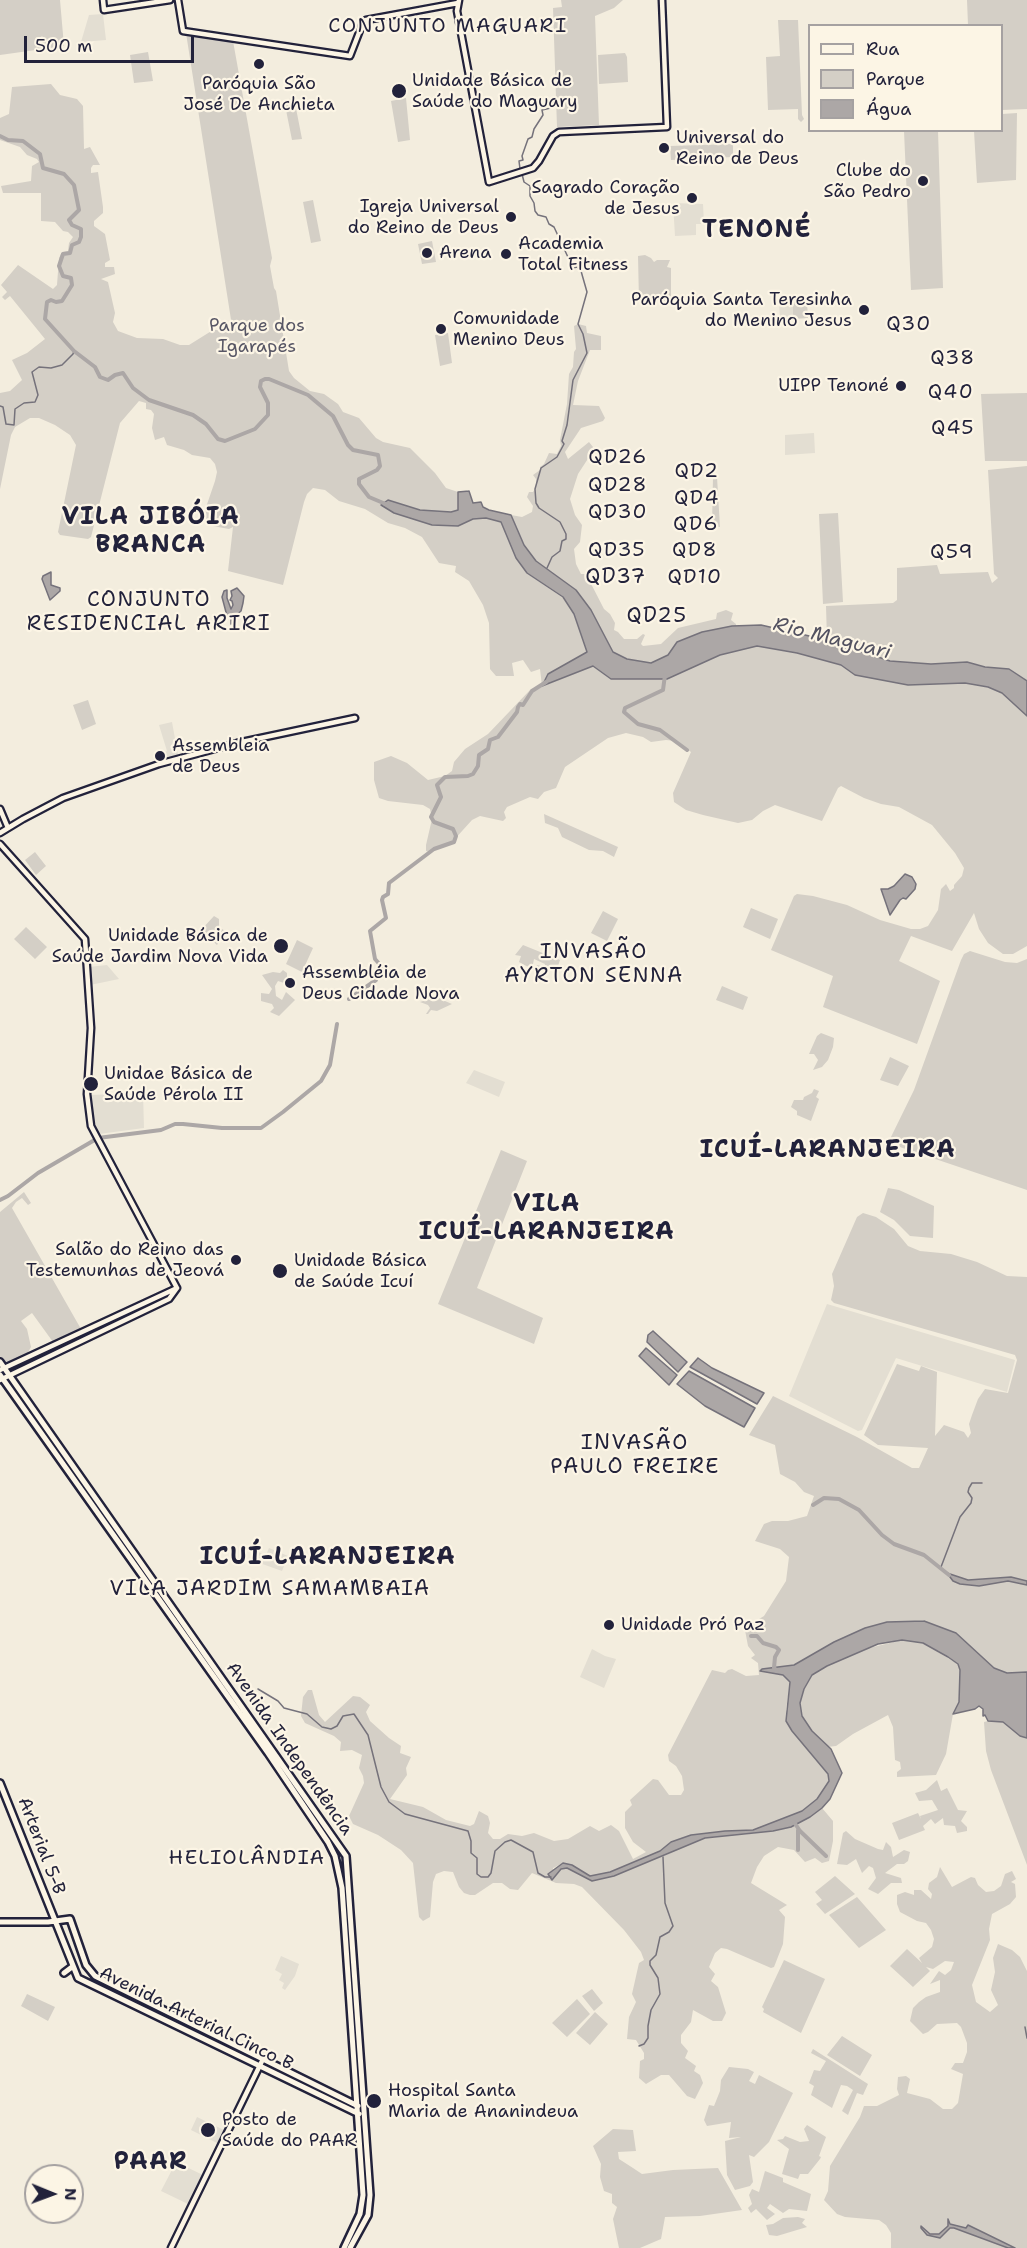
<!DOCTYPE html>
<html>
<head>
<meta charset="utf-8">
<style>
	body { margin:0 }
	#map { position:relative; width:1027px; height:2248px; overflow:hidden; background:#f3edde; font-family:"Shantell Sans",sans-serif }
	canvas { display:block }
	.legend { position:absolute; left:808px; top:24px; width:195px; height:108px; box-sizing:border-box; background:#fcf5e5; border:2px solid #a5a1a1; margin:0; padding:8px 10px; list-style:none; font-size:18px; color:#22223b }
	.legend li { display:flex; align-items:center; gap:12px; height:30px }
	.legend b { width:30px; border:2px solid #a5a1a1 }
	.north { position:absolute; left:24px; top:2164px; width:60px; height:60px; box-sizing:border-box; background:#fcf5e5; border:2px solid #a5a1a1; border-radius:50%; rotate:91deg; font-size:16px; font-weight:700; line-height:24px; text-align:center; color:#22223b }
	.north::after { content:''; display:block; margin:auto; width:21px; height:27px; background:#22223b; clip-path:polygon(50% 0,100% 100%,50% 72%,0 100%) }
	.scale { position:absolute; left:24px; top:36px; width:170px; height:27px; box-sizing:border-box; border:3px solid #22223b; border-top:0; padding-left:8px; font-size:18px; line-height:21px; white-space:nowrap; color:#22223b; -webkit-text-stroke:4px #fcf5e5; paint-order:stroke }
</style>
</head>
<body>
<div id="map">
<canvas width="1027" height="2248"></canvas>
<ul class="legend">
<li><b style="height:8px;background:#fcf5e5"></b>Rua</li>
<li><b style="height:16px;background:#d4cfc6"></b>Parque</li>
<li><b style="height:16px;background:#aca7a6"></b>Água</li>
</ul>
<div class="north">N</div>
<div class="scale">500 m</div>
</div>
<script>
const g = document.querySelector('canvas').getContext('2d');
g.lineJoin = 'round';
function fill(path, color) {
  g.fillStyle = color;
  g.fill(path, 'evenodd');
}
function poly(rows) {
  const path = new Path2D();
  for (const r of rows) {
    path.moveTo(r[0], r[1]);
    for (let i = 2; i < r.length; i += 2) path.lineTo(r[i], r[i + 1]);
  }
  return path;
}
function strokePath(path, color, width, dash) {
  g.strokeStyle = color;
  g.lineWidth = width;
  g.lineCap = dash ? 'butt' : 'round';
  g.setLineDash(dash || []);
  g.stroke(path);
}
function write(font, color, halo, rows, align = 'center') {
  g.font = font + ' "Shantell Sans",sans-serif';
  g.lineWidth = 4.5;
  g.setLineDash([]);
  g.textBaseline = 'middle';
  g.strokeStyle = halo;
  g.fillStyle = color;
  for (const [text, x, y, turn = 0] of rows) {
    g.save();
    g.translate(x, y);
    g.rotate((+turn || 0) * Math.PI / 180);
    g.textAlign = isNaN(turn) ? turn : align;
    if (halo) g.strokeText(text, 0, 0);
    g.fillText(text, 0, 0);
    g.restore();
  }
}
const built = poly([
	[103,14,106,40,81,42,89,15],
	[673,203,703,204,704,224,696,224,696,235,675,236],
	[779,302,793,302,793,319,780,319],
	[814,433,815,453,785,455,785,435],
	[172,722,178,755,164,759,163,753,167,751,159,725],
	[107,965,119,979,90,985,89,967],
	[474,1070,505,1082,499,1097,466,1083],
	[143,1093,144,1128,99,1134,94,1121,91,1095],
	[827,1304,1015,1360,1007,1392,896,1358,862,1430,858,1431,789,1396],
	[269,1548,288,1556,282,1571,254,1561,258,1552,266,1555],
	[592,1649,605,1656,616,1659,604,1688,580,1677],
	[281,1956,299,1964,295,1976,285,1990,282,1988,284,1983,279,1980,282,1974,275,1970],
	[197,2117,226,2131,219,2144,191,2130],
	[176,2162,203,2175,188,2204,161,2191]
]);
const green = poly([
	[0,0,60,0,64,46,0,55],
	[561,0,623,0,614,8,595,16,599,125,557,127,553,8,562,7],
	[967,0,1027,0,1027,109,1002,110,1002,26,968,25],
	[778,20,798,20,802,115,804,119,801,122,798,119,798,109,768,110,766,57,780,56],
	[186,33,233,41,272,258,270,266,274,288,276,291,289,371,294,378,310,391,324,394,338,404,343,412,359,418,376,438,383,442,410,448,435,473,446,488,458,492,458,510,451,512,420,510,388,500,394,513,432,525,458,526,473,519,486,518,501,522,516,558,527,573,563,598,574,614,587,652,548,674,543,686,593,666,667,679,720,655,757,646,797,653,841,665,855,675,908,685,965,683,988,687,1002,693,1027,716,1027,946,1013,954,1003,954,988,943,979,929,974,913,952,951,911,936,899,961,940,981,917,1044,823,1007,833,976,771,950,794,896,797,894,813,896,847,905,880,920,911,929,920,929,928,926,938,910,941,889,946,884,950,891,954,888,954,885,962,876,964,868,955,853,932,825,899,807,881,804,864,798,841,786,838,788,822,821,775,805,763,811,752,820,738,823,703,815,686,810,674,802,673,793,691,752,676,741,666,740,651,742,643,737,626,733,608,738,565,767,556,788,544,792,538,799,530,797,507,807,504,812,506,818,503,821,480,816,472,820,453,841,429,852,426,851,426,845,432,819,430,809,423,805,388,801,379,798,374,780,374,762,391,756,407,763,428,780,445,776,452,771,454,762,465,749,488,734,531,689,542,686,540,669,531,672,523,660,512,663,514,676,496,676,490,669,489,623,483,605,469,581,455,572,456,566,439,563,422,537,405,528,388,523,365,509,339,501,325,490,313,488,307,494,304,502,283,585,228,571,233,527,229,529,207,525,203,516,215,481,217,472,215,464,210,458,192,455,184,450,167,445,164,437,155,440,152,428,154,414,151,410,146,409,146,403,139,401,120,423,91,537,88,539,60,535,58,532,76,445,70,435,55,425,39,418,30,418,15,427,11,435,0,489,0,393,10,391,22,380,12,360,27,353,45,339,10,296,5,300,2,297,7,292,1,285,18,265,53,289,57,285,59,258,62,252,68,251,69,243,73,237,68,232,63,231,55,222,41,221,41,193,3,193,1,186,31,181,32,166,39,162,37,159,27,155,20,147,0,140,0,118,9,114,12,87,51,84,60,95,77,99,83,106,84,149,90,147,100,165,93,165,91,168,91,173,98,172,103,207,103,213,94,221,94,226,105,234,110,260,105,263,105,267,114,267,115,274,101,279,108,282,115,313,113,322,118,331,137,338,163,339,180,345,189,345,213,330,229,330,232,326],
	[148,52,153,81,134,83,130,55],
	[625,53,627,57,628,82,599,84,598,55],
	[294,98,302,139,292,140,284,100],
	[406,98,410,140,398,142,391,101],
	[1017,113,1016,180,977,183,974,131,1002,130,1002,114],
	[904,131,938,131,943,288,911,290],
	[733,144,733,157,671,160,670,146],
	[313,200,321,241,311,243,303,202],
	[432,241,436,262,422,264,418,244],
	[645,255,651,258,654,262,657,260,670,260,667,267,671,268,671,301,639,301,638,256],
	[793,302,807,302,808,318,793,319],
	[578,324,586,326,587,333,601,336,601,350,590,350,578,381,573,405,599,406,605,418,603,421,581,428,565,452,568,459,589,442,593,447,591,454,578,474,570,499,575,515,582,525,580,542,574,549,576,564,581,574,586,574,604,609,610,614,615,623,614,630,618,632,624,639,637,639,643,634,645,635,641,644,643,646,661,644,678,628,716,619,717,613,726,610,733,613,731,620,736,624,736,626,702,632,677,642,668,655,651,663,627,659,613,652,591,610,576,590,536,561,524,544,511,515,522,517,532,512,533,506,527,497,529,492,533,492,536,487,536,479,533,475,540,470,540,467,544,464,549,453,557,454,561,446,560,440,567,404,569,374,573,367,574,352,576,349,574,326],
	[448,333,452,363,440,366,435,335],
	[1027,393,1027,461,985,461,981,394],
	[1027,466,1027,681,1009,669,985,667,967,662,931,664,890,661,827,640,826,606,893,603,897,600,897,568,937,565,940,574,988,572,992,583,998,578,994,574,988,470],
	[713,477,717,477,720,527,712,526],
	[838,513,843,602,823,604,819,514],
	[88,700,96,724,82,730,73,705],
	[544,814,618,847,614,857,603,851,589,850,562,837,558,828,545,823],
	[35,852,46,866,36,875,25,860],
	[751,908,778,919,770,939,743,927],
	[603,911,618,919,607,941,591,933],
	[214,916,219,919,219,927,225,931,217,945,201,930],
	[26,927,47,947,35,959,14,939],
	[297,940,313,948,302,972,286,964],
	[523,945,560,960,556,972,545,968,542,972,534,970,537,965,544,967,545,964,534,959,532,969,519,962,521,956,515,955],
	[970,951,1005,962,1017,963,1027,959,1027,1190,891,1144,890,1139,914,1090,961,960,964,954],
	[283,970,287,973,287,981,284,983,278,981,275,986,276,996,282,1000,286,992,295,1000,279,1016,270,1012,274,1008,272,1004,261,1001,261,993,269,994,272,989,262,975,273,972,280,973],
	[722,986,748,997,743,1010,716,1000],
	[435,997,441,998,445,997,445,1001,452,1004,437,1011,431,1010,428,1014,426,1014,430,1008,428,1005,420,1002],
	[821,1033,834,1038,833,1047,828,1060,822,1067,813,1070,818,1060,814,1054,809,1054,817,1036],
	[890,1057,909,1066,898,1086,880,1080],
	[814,1089,819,1091,816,1097,819,1099,811,1121,797,1115,797,1111,791,1107,794,1100,803,1100,804,1097,812,1093],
	[501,1150,527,1161,477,1288,543,1318,534,1344,438,1304],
	[888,1188,899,1190,934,1206,933,1238,910,1236,894,1220,880,1212],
	[24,1192,31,1203,28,1205,22,1198,16,1202,12,1208,81,1329,53,1342,32,1313,21,1321,27,1329,31,1347,26,1356,5,1366,0,1358,0,1212],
	[863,1213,876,1217,894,1229,908,1246,920,1251,951,1254,977,1262,1007,1276,1027,1277,1027,1581,1002,1577,968,1580,948,1573,967,1585,979,1586,1008,1581,1027,1585,1027,1672,1007,1673,994,1668,956,1633,924,1621,887,1622,865,1628,834,1642,794,1665,762,1669,783,1675,790,1682,786,1710,804,1745,823,1765,828,1773,829,1781,817,1799,802,1811,753,1830,725,1831,720,1836,749,1834,791,1827,822,1808,833,1821,833,1841,829,1861,822,1863,815,1858,805,1862,794,1850,778,1847,764,1856,757,1867,751,1883,787,1905,779,1910,785,1917,783,1944,774,1967,771,1968,727,1949,721,1948,715,1953,709,1967,715,1974,711,1981,718,1987,726,2013,722,2021,713,2021,693,2010,691,2022,681,2035,681,2043,688,2051,685,2058,696,2066,694,2071,700,2075,703,2083,695,2099,687,2096,669,2075,661,2075,646,2084,639,2078,640,2061,644,2059,644,2053,636,2040,627,2039,629,2017,636,2002,632,1994,639,1963,644,1960,641,1952,624,1930,582,1887,574,1884,556,1883,532,1873,518,1890,510,1889,502,1883,493,1883,475,1895,470,1895,464,1893,459,1887,453,1872,444,1871,436,1874,433,1882,430,1917,423,1921,419,1917,413,1863,401,1850,378,1835,353,1824,349,1816,364,1783,363,1776,359,1768,362,1755,352,1750,340,1751,341,1742,334,1736,305,1723,301,1716,303,1697,308,1690,312,1690,319,1715,325,1722,353,1696,360,1697,370,1705,366,1712,370,1721,389,1738,401,1746,400,1753,411,1757,406,1768,407,1775,390,1799,423,1807,446,1820,470,1826,474,1824,479,1811,488,1816,490,1823,488,1833,493,1839,500,1839,508,1834,522,1836,534,1833,554,1841,568,1839,590,1826,599,1831,611,1825,619,1831,633,1859,646,1852,633,1842,625,1828,625,1812,632,1805,630,1800,653,1779,658,1780,669,1795,681,1795,684,1790,682,1776,676,1766,669,1761,668,1755,712,1670,725,1673,728,1670,732,1669,746,1676,759,1675,758,1663,751,1658,755,1655,748,1646,745,1630,749,1625,764,1616,786,1581,789,1557,780,1549,755,1541,764,1524,772,1521,788,1521,807,1516,814,1496,804,1492,795,1482,780,1474,775,1445,749,1435,773,1396,857,1437,912,1468,919,1468,928,1448,878,1445,864,1435,897,1364,919,1371,921,1366,937,1372,935,1436,944,1425,964,1432,968,1438,971,1433,969,1424,972,1415,978,1399,985,1389,1008,1393,1017,1360,1015,1355,834,1303,831,1300,834,1286,832,1274,857,1217],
	[691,1835,719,1837,705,1838,689,1843,666,1855,637,1865,614,1876,592,1881,567,1868,561,1869,552,1880,553,1868,563,1863,577,1868,590,1876,598,1875,619,1870,660,1851,671,1842],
	[902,1640,923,1643,958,1664,960,1670,959,1702,953,1714,946,1754,936,1775,897,1777,897,1772,901,1769,900,1762,895,1760,893,1727,888,1715,853,1734,836,1746,827,1747,812,1731,802,1716,800,1703,804,1689,812,1675,827,1666,861,1650],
	[988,1721,1003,1722,1020,1736,1027,1738,1027,1865,991,1770,986,1751,984,1722],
	[937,1780,941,1791,947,1788,958,1810,967,1811,961,1821,967,1827,967,1831,957,1833,955,1826,944,1825,943,1818,935,1824,931,1819,923,1826,925,1830,899,1840,892,1823,918,1813,921,1819,920,1816,938,1810,932,1800,919,1801,915,1793,926,1790],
	[846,1831,855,1839,878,1849,883,1850,886,1842,891,1847,893,1857,904,1850,910,1852,908,1861,904,1864,897,1864,885,1873,901,1878,902,1883,891,1883,878,1894,868,1889,876,1878,873,1868,869,1866,862,1873,856,1859,847,1865,837,1864,843,1833],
	[940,1867,952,1887,971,1877,975,1878,978,1885,986,1892,994,1891,1001,1886,1005,1874,1012,1871,1016,1879,1011,1882,1015,1884,1016,1897,1010,1904,992,1914,989,1929,990,1940,972,1985,976,2002,990,2012,998,2005,991,1990,995,1972,993,1958,998,1944,1012,1950,1020,1957,1027,1971,1027,2248,891,2248,891,2233,886,2225,879,2220,845,2217,837,2214,824,2200,828,2191,830,2166,860,2117,864,2106,877,2106,899,2095,897,2089,898,2077,906,2076,910,2079,907,2093,930,2099,943,2109,952,2109,958,2103,963,2074,951,2069,955,2063,963,2063,967,2052,967,2043,961,2027,957,2023,937,2024,928,2032,923,2034,910,2021,913,2008,919,2002,926,1997,940,1992,940,1980,930,1984,939,1971,945,1975,951,1970,954,1962,945,1961,933,1969,926,1967,930,1971,913,1987,890,1966,907,1949,922,1963,919,1958,932,1947,934,1939,931,1930,926,1923,917,1921,900,1912,897,1904,897,1895,905,1892,914,1895,914,1890,921,1890,931,1899,932,1894,928,1889,929,1883,937,1877],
	[835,1876,855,1894,825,1914,816,1904,822,1900,815,1892],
	[857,1897,886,1930,859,1948,829,1915],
	[784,1960,825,1979,801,2033,763,2012,764,2009,762,2007],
	[111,1985,353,2103,353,2109,106,1990,108,1986],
	[592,1989,603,2003,594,2011,582,1996],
	[27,1994,55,2007,48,2021,21,2006],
	[577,1999,590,2014,567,2037,552,2023],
	[595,2012,608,2024,590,2045,576,2033],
	[842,2036,872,2055,860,2076,827,2055],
	[813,2049,868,2084,863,2095,857,2093,848,2115,842,2111,853,2090,847,2086,841,2085,832,2108,811,2095,814,2086,809,2083,814,2070,820,2071,826,2061,811,2053],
	[729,2067,748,2069,754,2072,749,2081,755,2084,759,2075,793,2093,769,2142,754,2157,749,2155,753,2182,750,2186,735,2190,727,2175,725,2141,741,2137,729,2138,731,2122,707,2126,704,2120,709,2105,714,2106,720,2091,721,2080],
	[807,2125,826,2137,819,2156,821,2157,820,2159,808,2174,800,2174,798,2179,782,2174,789,2149,777,2140,783,2139,785,2136,800,2142,809,2141,804,2129],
	[613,2129,633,2130,636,2151,618,2152,619,2159,633,2168,642,2174,673,2170,718,2168,742,2210,700,2216,665,2217,661,2239,640,2248,619,2248,613,2219,617,2207,612,2203,612,2194,604,2191,600,2177,601,2164,593,2146],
	[765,2171,783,2178,783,2182,811,2194,807,2211,789,2209,783,2213,770,2204,767,2208,775,2214,767,2220,756,2209,751,2213,748,2208,752,2204,749,2195,752,2189,759,2192],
	[798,2217,805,2219,802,2223,807,2227,777,2236,769,2235,766,2225,773,2224,783,2218]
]);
const water = poly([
	[469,491,473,503,481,502,483,507,489,510,511,515,524,545,536,561,576,590,591,610,613,652,627,659,651,663,668,655,677,642,702,632,732,626,761,625,827,640,890,661,931,664,967,662,985,667,1009,669,1027,681,1027,716,1002,693,988,687,965,683,908,685,855,675,841,665,797,653,757,646,720,655,667,679,611,679,593,666,542,686,548,674,587,652,574,614,563,597,527,573,516,558,501,522,486,518,473,519,458,526,432,525,394,513,381,505,388,500,420,510,451,512,458,510,458,492,469,491],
	[51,572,51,585,60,588,60,591,50,600,42,579,43,576,51,572],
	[237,588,244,596,243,603,241,611,234,617,236,621,231,624,231,617,227,616,222,597,224,591,227,590,227,598,231,609,233,605,232,601,230,600,232,596,231,591,237,588],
	[905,874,912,877,916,884,915,889,906,899,903,898,900,900,890,915,881,889,888,889,894,886,905,874],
	[653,1331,687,1362,678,1372,647,1342,648,1335,653,1331],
	[646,1348,677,1375,669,1385,639,1356,646,1348],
	[698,1358,712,1368,764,1393,757,1404,690,1367,698,1358],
	[689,1371,755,1408,744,1427,705,1406,677,1384,689,1371],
	[947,1573,968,1580,1011,1577,1027,1581,1027,1585,1008,1581,979,1586,960,1584,953,1581,947,1573],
	[924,1621,956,1633,994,1668,1007,1673,1027,1672,1027,1738,1020,1736,1003,1722,988,1721,985,1715,983,1716,983,1709,979,1706,975,1709,953,1714,959,1702,960,1670,958,1664,948,1657,923,1643,902,1640,878,1644,827,1666,812,1675,804,1689,800,1703,802,1716,812,1731,831,1749,842,1773,830,1799,822,1808,810,1817,791,1827,773,1831,705,1838,614,1876,592,1881,567,1868,561,1869,552,1880,548,1874,563,1863,572,1865,590,1876,610,1872,660,1851,671,1842,691,1835,725,1831,753,1830,802,1811,817,1799,829,1781,828,1774,792,1731,786,1721,790,1682,783,1675,760,1671,762,1669,794,1665,834,1642,865,1628,887,1622,924,1621],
	[948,2219,950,2224,966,2228,968,2225,1015,2248,1008,2248,954,2228,950,2228,940,2238,927,2235,921,2228,921,2226,930,2234,939,2234,948,2226,948,2219]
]);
const stream = poly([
	[520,169,519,161,523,160,522,156,528,139,532,137,534,129,543,115,542,110,555,107,558,102],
	[522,174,524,182,530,186,530,196,534,203,535,211,538,215,546,217,549,224,554,227,573,268,577,267,581,271,587,292,578,324,583,334,587,353,573,380,567,425,562,441,564,444,557,457,541,468,535,489,536,503,539,508,560,522,566,534,566,539,562,541,560,551,552,557,547,568],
	[0,406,3,407,6,424,14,425,15,409,24,403,35,402,38,395,32,372,39,367,51,368,62,365,73,354,74,351],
	[941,1567,960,1517,971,1503,972,1498,968,1492,969,1488,972,1483,982,1483],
	[258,1689,278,1701,284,1708,307,1714,322,1727,331,1729,337,1726,343,1716,354,1714,368,1735,381,1787,389,1802,405,1814,468,1831,471,1841,471,1853,477,1858,477,1874,481,1877,488,1877,491,1873,495,1851,505,1842,511,1840,533,1852,538,1873,545,1877,551,1877],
	[1025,2027,1027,2038],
	[639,2046,644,2044,648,2038,648,2026,651,2010,660,1994,658,1978,650,1965,650,1961,656,1955,660,1937,669,1932,673,1926,665,1903,663,1857]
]);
const river = poly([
	[0,136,8,140,23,141,40,154,43,168,64,174,74,185,79,210,69,220,72,225,81,229,81,237,79,242,72,245,70,253,63,254,59,266,63,276,71,278,72,285,62,301,56,302,51,300,47,302,45,319,74,351,95,367,100,377,108,380,115,375,123,373,133,388,149,400,193,415,206,424,218,439,225,441,255,429,268,415,268,403,260,387,261,381,265,379,269,379,308,395,333,416,348,445,353,450,378,455,380,466,377,470,359,479,359,484,369,497,388,505],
	[665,675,663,690,625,708,624,712,638,724,660,730,687,750],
	[349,999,376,980,382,967,375,959,370,931,386,918,382,900,383,897,388,894,389,883,434,849,454,842,456,836,453,829,434,822,431,817,441,797,437,785,445,777,468,776,473,774,478,766,479,755,488,749,490,740,498,737,517,712,518,707,520,704,523,705,532,691,546,682],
	[0,1200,8,1196,38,1173,98,1138,161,1130,175,1124,183,1124,222,1128,261,1128,283,1112,321,1081,330,1065,337,1024],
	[813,1505,824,1498,839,1499,859,1510,882,1535,894,1544,924,1555,949,1575],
	[751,1636,757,1636,763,1643,776,1647,779,1650,775,1657,774,1668,777,1671],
	[794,1822,800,1831,826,1856],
	[798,1830,798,1850]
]);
const secondary = poly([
	[103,0,104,10,170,0],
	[178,0,183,31,350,56,362,25,366,20,458,3],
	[459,0,457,11,489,182,533,168,539,161,553,136,559,132,667,127,662,0],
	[0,809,8,828],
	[0,833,23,819,63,798,159,764,237,743,355,718],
	[0,844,85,939,91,1028,87,1094,91,1126,177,1288],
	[0,1370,177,1288],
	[0,1380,169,1299,177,1288],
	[171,2248,263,2059]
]);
const primary = poly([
	[0,1362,346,1856,370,2195,368,2215,350,2248],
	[0,1375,268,1753,328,1842,335,1856,342,1888,363,2195,360,2214,344,2248],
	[0,1783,78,1978,359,2114],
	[0,1922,48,1922,70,1919,86,1965,95,1976,358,2106],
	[64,1973,72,1967]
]);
const markers = [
	[259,64,6,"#22223b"],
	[399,91,8,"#22223b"],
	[664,148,6,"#22223b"],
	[923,181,6,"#22223b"],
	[692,198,6,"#22223b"],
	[511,217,6,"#22223b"],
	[427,253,6,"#22223b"],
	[506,254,6,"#22223b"],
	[864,310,6,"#22223b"],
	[441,329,6,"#22223b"],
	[901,386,6,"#22223b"],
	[160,756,6,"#22223b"],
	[281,946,8,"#22223b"],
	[290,983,6,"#22223b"],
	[91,1084,8,"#22223b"],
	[236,1260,6,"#22223b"],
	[280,1271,8,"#22223b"],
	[609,1625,6,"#22223b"],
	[374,2101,8,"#22223b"],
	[208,2130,8,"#22223b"]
];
const poiNames = [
	["Unidade Básica de",412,81],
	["Saúde do Maguary",412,102],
	["Paróquia São",259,84,"center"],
	["José De Anchieta",259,105,"center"],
	["Universal do",676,138],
	["Reino de Deus",676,159],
	["Clube do",911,171,"right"],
	["São Pedro",911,192,"right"],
	["Sagrado Coração",680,188,"right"],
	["de Jesus",680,209,"right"],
	["Igreja Universal",499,207,"right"],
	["do Reino de Deus",499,228,"right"],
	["Academia",518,244],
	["Total Fitness",518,265],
	["Arena",439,253],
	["Paróquia Santa Teresinha",852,300,"right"],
	["do Menino Jesus",852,321,"right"],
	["Comunidade",453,319],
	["Menino Deus",453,340],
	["UIPP Tenoné",889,386,"right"],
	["Assembleia",172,746],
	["de Deus",172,767],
	["Unidade Básica de",268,936,"right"],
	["Saúde Jardim Nova Vida",268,957,"right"],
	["Assembléia de",302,973],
	["Deus Cidade Nova",302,994],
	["Unidae Básica de",104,1074],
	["Saúde Pérola II",104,1095],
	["Salão do Reino das",224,1250,"right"],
	["Testemunhas de Jeová",224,1271,"right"],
	["Unidade Básica",294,1261],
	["de Saúde Icuí",294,1282],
	["Unidade Pró Paz",621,1625],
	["Hospital Santa",388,2091],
	["Maria de Ananindeua",388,2112],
	["Posto de",222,2120],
	["Saúde do PAAR",222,2141]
];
const parkNames = [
	["Parque dos",257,326],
	["Igarapés",257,347]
];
const streetNames = [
	["Avenida Independência",289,1749,55],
	["Arterial 5-B",41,1846,69],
	["Avenida Arterial Cinco B",196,2019,26]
];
const neighbourhoodNames = [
	["CONJUNTO MAGUARI",448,27],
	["Q30",909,325],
	["Q38",953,359],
	["Q40",951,393],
	["Q45",953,429],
	["QD26",618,458],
	["QD2",697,472],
	["QD28",618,486],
	["QD4",697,499],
	["QD30",618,513],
	["QD6",696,525],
	["QD35",617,551],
	["QD8",695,551],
	["Q59",952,553],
	["QD10",695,578],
	["HELIOLÂNDIA",247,1859]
];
const waterNames = [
	["Rio Maguari",832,639,14]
];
const quarterNames = [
	["QD37",616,578],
	["CONJUNTO",149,601],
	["RESIDENCIAL ARIRI",149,625],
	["QD25",657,617],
	["INVASÃO",594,953],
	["AYRTON SENNA",594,977],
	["INVASÃO",635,1444],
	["PAULO FREIRE",635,1468],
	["VILA JARDIM SAMAMBAIA",270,1590]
];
const districtNames = [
	["TENONÉ",757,231],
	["VILA JIBÓIA",151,518],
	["BRANCA",151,546],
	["ICUÍ-LARANJEIRA",828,1151],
	["VILA",547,1205],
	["ICUÍ-LARANJEIRA",547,1233],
	["ICUÍ-LARANJEIRA",328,1558],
	["PAAR",151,2163]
];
fill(built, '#e3ded2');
fill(green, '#d4cfc6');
fill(water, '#aca7a6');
strokePath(water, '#75727b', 1.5);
strokePath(stream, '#75727b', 1.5);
strokePath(river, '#aca7a6', 4);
strokePath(secondary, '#22223b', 9);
strokePath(primary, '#22223b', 10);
strokePath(secondary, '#fcf5e5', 4.5);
strokePath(primary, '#fcf5e5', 5);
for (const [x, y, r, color] of markers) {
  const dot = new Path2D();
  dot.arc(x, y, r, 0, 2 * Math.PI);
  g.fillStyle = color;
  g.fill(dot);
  strokePath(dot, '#fcf5e5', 2);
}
write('18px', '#22223b', '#fcf5e5', poiNames, 'left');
write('18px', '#575665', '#fcf5e5', parkNames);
write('18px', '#22223b', '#fcf5e5', streetNames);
g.letterSpacing = '1.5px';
write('20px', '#22223b', '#fcf5e5', neighbourhoodNames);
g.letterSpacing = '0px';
write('italic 20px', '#525160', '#fcf5e5', waterNames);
g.letterSpacing = '1.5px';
write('21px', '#22223b', '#fcf5e5', quarterNames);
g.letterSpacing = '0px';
g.letterSpacing = '1.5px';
write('bold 24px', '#22223b', '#fcf5e5', districtNames);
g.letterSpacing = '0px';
</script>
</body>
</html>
